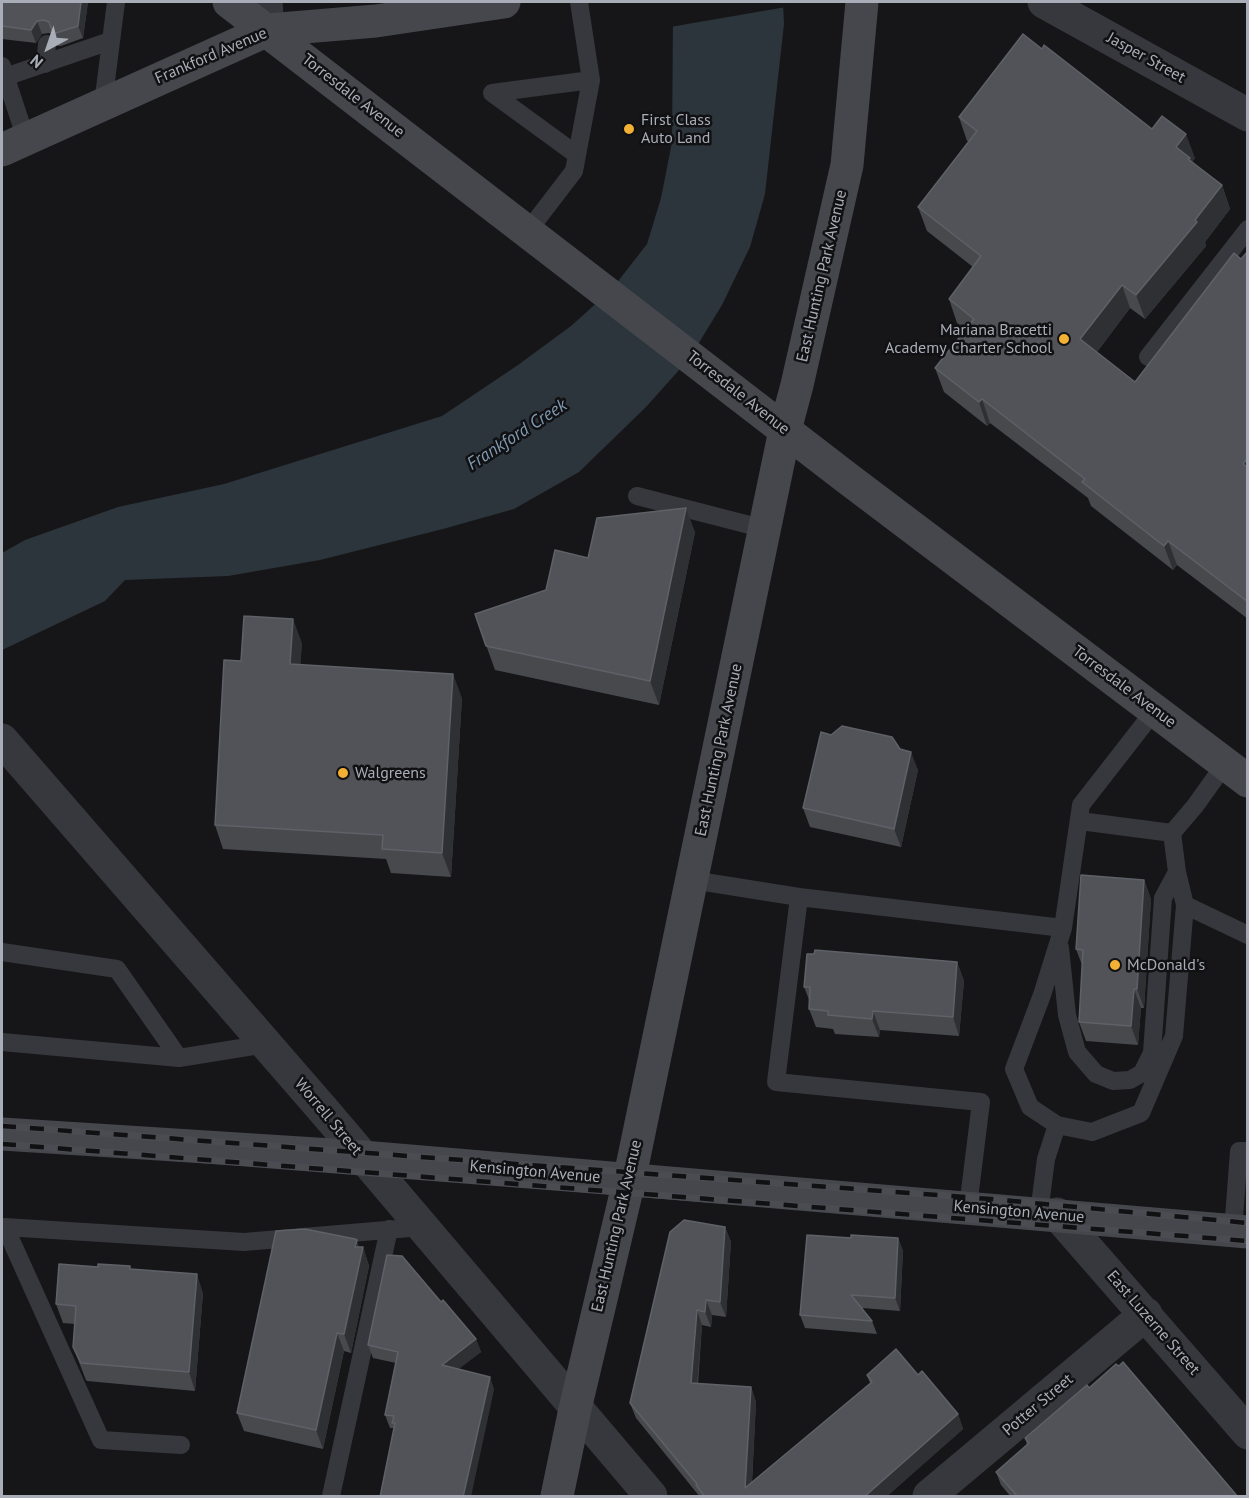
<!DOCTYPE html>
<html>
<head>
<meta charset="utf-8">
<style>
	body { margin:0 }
	#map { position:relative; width:1249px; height:1498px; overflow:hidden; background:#161618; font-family:"PT Sans",sans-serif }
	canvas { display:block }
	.frame { position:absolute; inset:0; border:3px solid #a8adb8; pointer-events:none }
	.north { position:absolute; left:18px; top:18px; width:60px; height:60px; -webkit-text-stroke:4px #111113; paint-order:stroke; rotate:220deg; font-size:16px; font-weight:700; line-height:24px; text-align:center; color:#a8adb8 }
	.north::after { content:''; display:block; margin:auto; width:21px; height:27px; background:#a8adb8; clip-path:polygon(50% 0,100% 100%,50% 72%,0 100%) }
</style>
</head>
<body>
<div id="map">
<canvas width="1249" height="1498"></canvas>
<div class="frame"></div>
<div class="north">N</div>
</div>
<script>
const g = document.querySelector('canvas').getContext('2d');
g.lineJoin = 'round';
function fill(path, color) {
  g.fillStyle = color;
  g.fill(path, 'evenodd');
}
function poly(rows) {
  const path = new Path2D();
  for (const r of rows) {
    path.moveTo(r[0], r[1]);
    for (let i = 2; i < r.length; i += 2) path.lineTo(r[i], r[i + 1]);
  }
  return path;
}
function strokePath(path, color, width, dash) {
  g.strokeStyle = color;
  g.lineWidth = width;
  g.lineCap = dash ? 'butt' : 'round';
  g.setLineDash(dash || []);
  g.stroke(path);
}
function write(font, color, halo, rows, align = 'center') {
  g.font = font + ' "PT Sans",sans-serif';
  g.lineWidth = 5;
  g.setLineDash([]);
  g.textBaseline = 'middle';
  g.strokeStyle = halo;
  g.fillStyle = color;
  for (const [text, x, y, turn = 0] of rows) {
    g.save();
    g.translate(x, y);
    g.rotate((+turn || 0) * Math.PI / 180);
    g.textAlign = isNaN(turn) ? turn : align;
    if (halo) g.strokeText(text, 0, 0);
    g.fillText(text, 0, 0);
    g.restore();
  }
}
const water = poly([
	[783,2,784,24,765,194,750,247,722,305,689,359,646,407,579,472,514,509,443,529,320,560,228,576,125,580,105,601,2,650,2,553,25,540,118,507,224,484,442,416,518,365,571,326,612,289,647,244,661,198,672,142,673,17]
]);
const pier = poly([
	[670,2,786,2,786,7,670,27]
]);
const lane = poly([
	[579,2,591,80],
	[45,64,47,44],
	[2,66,26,139],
	[5,77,110,41],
	[103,104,116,2],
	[528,231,574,171,577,155,591,80,492,93,577,155],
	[1148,357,1248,229],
	[637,496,765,529],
	[1080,821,1172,833],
	[692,880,799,897,776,1082,981,1102,968,1207],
	[799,897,1063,928,1081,805,1155,710],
	[1185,905,1248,935],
	[1063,928,1042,995,1014,1069,1030,1107,1057,1125,1092,1132,1141,1113,1174,1036,1185,905,1177,872,1172,833,1195,806,1225,764],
	[1060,948,1067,1015,1077,1052,1096,1074,1113,1081,1130,1080,1142,1073,1152,1053,1163,898,1177,872],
	[2,952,117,969,179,1058],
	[2,1042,179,1058,266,1044],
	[1039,1213,1046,1159,1057,1125],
	[1233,1231,1239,1151,1248,1151],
	[181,1445,101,1440,5,1227,244,1242,422,1227],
	[331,1496,389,1229]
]);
const street = poly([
	[266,2,268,30],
	[1044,2,1248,115],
	[2,740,325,1112,651,1496],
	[1057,1214,1248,1433],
	[929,1496,1146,1314]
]);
const secondary = poly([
	[229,2,847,478,1248,781],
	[2,150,268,30,376,21,504,2],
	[2,1134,363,1157,1248,1232],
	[557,1496,575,1409,629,1181,785,430,797,385,847,165,862,2]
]);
const rail = poly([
	[2,1126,991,1199,1248,1223],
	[2,1144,1248,1241]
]);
const wall = poly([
	[2,2,88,2,83,38,61,46,58,46,54,35,49,33,42,34,36,43,2,39],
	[959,117,1152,129,1195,158,1192,162,1222,185,1230,209,1205,242,1206,246,1145,319,1130,308,1097,352,1135,382,1248,251,1248,619,1177,565,1173,570,1091,506,1088,498,990,423,987,426,944,392,935,368,966,329,957,323,949,299,973,267,927,231,918,207,969,142,967,141],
	[695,532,659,705,495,670,475,614,546,590,588,558],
	[302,643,300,664,462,698,451,877,391,873,386,859,223,849,215,825,241,661],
	[900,749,918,770,901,847,810,827,803,808],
	[1144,880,1151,899,1144,1008,1141,1008,1138,1045,1086,1041,1079,1022,1082,965,1076,949],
	[957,962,964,981,959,1036,880,1030,879,1037,835,1034,833,1029,816,1027,809,1009,810,1002,804,987],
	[725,1227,731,1242,726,1317,712,1315,711,1327,702,1325,698,1384,751,1387,756,1402,752,1483,870,1383,867,1375,918,1375,958,1414,963,1429,886,1497,700,1497,636,1418,630,1403],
	[851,1238,898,1238,903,1251,900,1311,862,1308,872,1321,877,1334,805,1328,800,1315],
	[359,1247,363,1247,369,1266,351,1353,344,1351,323,1449,244,1431,237,1413],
	[132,1269,203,1293,195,1391,87,1381,86,1380,73,1347,75,1324,63,1323,56,1304],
	[441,1302,476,1339,481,1352,458,1369,490,1377,494,1390,394,1428,390,1428,385,1415,396,1363,373,1358,368,1345],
	[1089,1388,1238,1497,1011,1497,1001,1485,996,1472,1027,1445,1025,1438]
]);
const shadedWall = poly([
	[81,2,88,2,83,38,78,26],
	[37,21,42,34,36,43,31,30],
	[1186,134,1195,158,1192,162,1176,147],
	[1222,185,1230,209,1205,242,1206,246,1145,319,1136,295],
	[1122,285,1130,308,1089,363,1080,339],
	[982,399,990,423,987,426,979,402],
	[1248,458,1248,477,1243,464],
	[686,508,695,532,659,705,650,681],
	[1168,541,1177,565,1173,570,1164,546],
	[293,619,302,643,299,688,290,664],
	[453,674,462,698,451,877,442,853],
	[911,752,918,770,901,847,894,829],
	[1144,880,1151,899,1144,1008,1137,989],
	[957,962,964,981,959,1036,953,1017],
	[1134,989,1141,1008,1138,1045,1131,1026],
	[873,1011,880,1030,879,1037,872,1019],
	[725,1227,731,1242,726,1317,720,1302],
	[898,1238,903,1251,900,1311,895,1298],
	[357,1240,361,1253,363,1247,369,1266,351,1353,344,1334],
	[197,1274,203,1293,195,1391,189,1372],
	[706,1300,712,1315,711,1327,705,1312],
	[697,1310,702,1325,696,1398,691,1383],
	[337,1333,344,1351,323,1449,316,1430],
	[476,1339,481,1352,447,1378,442,1365],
	[490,1377,494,1390,471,1497,463,1497],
	[751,1387,756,1402,751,1497,745,1488],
	[958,1414,963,1429,886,1497,864,1497]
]);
const building = poly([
	[2,2,81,2,78,26,56,33,53,33,49,22,44,20,37,21,31,30,2,26,2,2],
	[1023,34,1042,49,1044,45,1152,129,1162,116,1186,134,1176,147,1190,158,1188,159,1222,185,1195,220,1197,222,1136,295,1122,285,1080,339,1135,382,1234,253,1241,259,1248,251,1248,458,1243,464,1248,468,1248,602,1168,541,1164,546,1082,482,1085,479,982,399,979,402,935,368,974,319,949,299,981,256,918,207,977,131,959,117,1023,34],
	[686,508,650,681,486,646,475,614,546,590,555,550,588,558,597,518,686,508],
	[244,616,293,619,290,664,453,674,442,853,382,849,383,835,215,825,224,660,241,661,244,616],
	[842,726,892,737,900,749,911,752,894,829,803,808,821,732,831,735,842,726],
	[1081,875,1144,880,1137,989,1134,989,1131,1026,1079,1022,1083,950,1076,949,1081,875],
	[815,950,957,962,953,1017,873,1011,872,1019,828,1015,828,1011,809,1009,810,987,804,987,807,954,814,954,815,950],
	[684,1220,725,1227,720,1302,706,1300,705,1312,697,1310,691,1383,751,1387,745,1488,872,1382,867,1375,896,1349,918,1375,922,1371,958,1414,864,1497,705,1497,696,1485,697,1484,630,1403,670,1232,684,1220],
	[305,1229,355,1239,357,1240,355,1247,363,1247,344,1334,337,1333,316,1430,237,1413,276,1231,305,1229],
	[807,1235,851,1238,851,1235,898,1238,895,1298,851,1295,872,1321,800,1315,807,1235],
	[387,1255,402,1256,441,1302,443,1300,476,1339,442,1365,490,1377,463,1497,380,1497,395,1423,392,1423,394,1416,385,1415,398,1352,368,1345,387,1255],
	[59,1264,98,1267,98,1264,130,1266,130,1269,197,1274,189,1372,81,1363,73,1347,76,1306,56,1304,59,1264],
	[1123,1362,1238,1497,1018,1497,996,1472,1029,1443,1025,1438,1087,1385,1089,1388,1116,1364,1119,1366,1123,1362]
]);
const markers = [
	[629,129,6,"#f2b134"],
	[1064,339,6,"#f2b134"],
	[343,773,6,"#f2b134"],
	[1115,965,6,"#f2b134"]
];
const streetNames = [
	["Frankford Avenue",211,56,-23],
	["Jasper Street",1146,58,29],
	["Torresdale Avenue",353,96,38],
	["East Hunting Park Avenue",822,276,-77],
	["Torresdale Avenue",738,393,38],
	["Torresdale Avenue",1124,687,37],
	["East Hunting Park Avenue",719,750,-78],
	["Worrell Street",328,1117,50],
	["Kensington Avenue",535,1172,5],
	["Kensington Avenue",1019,1212,5],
	["East Hunting Park Avenue",617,1226,-77],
	["East Luzerne Street",1153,1323,49],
	["Potter Street",1038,1405,-40]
];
const poiNames = [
	["First Class",641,120],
	["Auto Land",641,138],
	["Mariana Bracetti",1052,330,"right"],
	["Academy Charter School",1052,348,"right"],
	["Walgreens",355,773],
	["McDonald's",1127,965]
];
const waterNames = [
	["Frankford Creek",517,435,-33]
];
fill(water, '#2c353c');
fill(pier, '#161618');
strokePath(lane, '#37383d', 18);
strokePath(street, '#37383d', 33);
strokePath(secondary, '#45474d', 33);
strokePath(rail, '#4a4c52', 7);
strokePath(rail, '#111113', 4.5, [14]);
fill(wall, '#47494d');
fill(shadedWall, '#2f3033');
fill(building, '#525359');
strokePath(building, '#5f6168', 1.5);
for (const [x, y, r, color] of markers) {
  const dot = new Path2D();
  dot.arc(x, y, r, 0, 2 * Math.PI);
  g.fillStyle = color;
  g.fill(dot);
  strokePath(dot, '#111113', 2);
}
write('16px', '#a8adb8', '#111113', streetNames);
write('16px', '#a8adb8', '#111113', poiNames, 'left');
write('italic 18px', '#7f9bb3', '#111113', waterNames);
</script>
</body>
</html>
